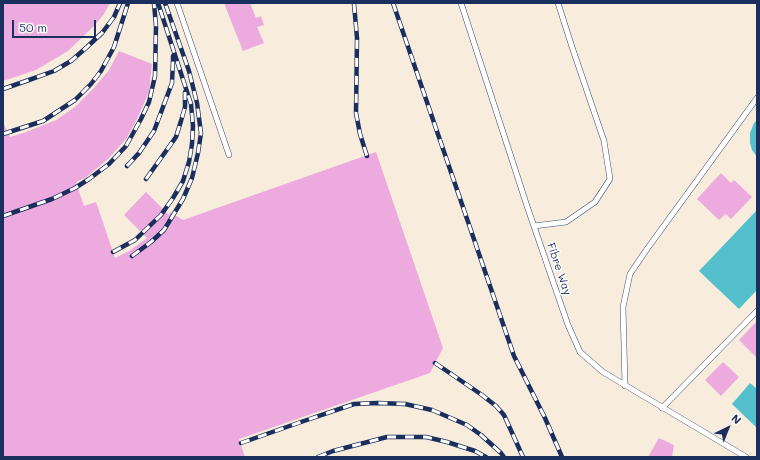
<!DOCTYPE html>
<html>
<head>
<meta charset="utf-8">
<style>
	body { margin:0 }
	#map { position:relative; width:760px; height:460px; overflow:hidden; background:#f8ecdc; font-family:Mali,sans-serif }
	canvas { display:block }
	.frame { position:absolute; inset:0; border:4px solid #1b2f5e; pointer-events:none }
	.north { position:absolute; left:708px; top:408px; width:40px; height:40px; -webkit-text-stroke:3px #fff; paint-order:stroke; rotate:43deg; font-size:11px; font-weight:700; line-height:16px; text-align:center; color:#1b2f5e }
	.north::after { content:''; display:block; margin:auto; width:14px; height:18px; background:#1b2f5e; clip-path:polygon(50% 0,100% 100%,50% 72%,0 100%) }
	.scale { position:absolute; left:12px; top:20px; width:84px; height:18px; box-sizing:border-box; border:2px solid #1b2f5e; border-top:0; padding-left:5px; font-size:12px; line-height:14px; white-space:nowrap; color:#1b2f5e; -webkit-text-stroke:3px #fff; paint-order:stroke }
</style>
</head>
<body>
<div id="map">
<canvas width="760" height="460"></canvas>
<div class="frame"></div>
<div class="north">N</div>
<div class="scale">50 m</div>
</div>
<script>
const g = document.querySelector('canvas').getContext('2d');
g.lineJoin = 'round';
function fill(path, color) {
  g.fillStyle = color;
  g.fill(path, 'evenodd');
}
function poly(rows) {
  const path = new Path2D();
  for (const r of rows) {
    path.moveTo(r[0], r[1]);
    for (let i = 2; i < r.length; i += 2) path.lineTo(r[i], r[i + 1]);
  }
  return path;
}
function strokePath(path, color, width, dash) {
  g.strokeStyle = color;
  g.lineWidth = width;
  g.lineCap = dash ? 'butt' : 'round';
  g.setLineDash(dash || []);
  g.stroke(path);
}
function write(font, color, halo, rows, align = 'center') {
  g.font = font + ' Mali,sans-serif';
  g.lineWidth = 3;
  g.setLineDash([]);
  g.textBaseline = 'middle';
  g.strokeStyle = halo;
  g.fillStyle = color;
  for (const [text, x, y, turn = 0] of rows) {
    g.save();
    g.translate(x, y);
    g.rotate((+turn || 0) * Math.PI / 180);
    g.textAlign = isNaN(turn) ? turn : align;
    if (halo) g.strokeText(text, 0, 0);
    g.fillText(text, 0, 0);
    g.restore();
  }
}
const water = poly([
	[757,120,757,157,752,150,750,143,750,133,754,123],
	[757,210,757,290,739,309,699,271],
	[750,383,757,389,757,428,732,404]
]);
const building = poly([
	[3,3,110,3,104,14,95,25,68,51,36,70,3,81],
	[224,3,250,3,256,18,261,16,264,25,257,27,264,43,243,51],
	[119,51,152,64,149,92,137,119,126,139,108,159,85,178,76,182,84,206,96,202,115,258,129,251,147,238,124,215,146,192,169,215,170,212,183,220,376,152,443,348,430,373,239,439,245,457,3,457,3,122,10,137,26,132,56,120,75,107,93,89,109,70],
	[721,173,731,183,734,180,752,197,731,219,726,214,719,220,697,199],
	[757,321,757,358,739,340],
	[723,362,739,377,721,396,705,380],
	[659,438,674,445,672,457,648,457]
]);
const lane = poly([
	[177,3,229,155],
	[461,3,527,206,568,325,580,352,603,372,746,457],
	[534,226,566,222,595,202,610,179,604,141,572,47,558,3],
	[625,386,623,307,630,274,647,249,757,98],
	[662,408,757,311]
]);
const rail = poly([
	[393,3,514,356,545,418,562,457],
	[354,4,357,38,356,113,360,134,367,156],
	[3,89,29,80,54,71,71,61,87,47,102,33,114,17,120,3],
	[3,134,43,121,75,100,91,84,101,71,114,47,128,3],
	[127,166,139,153,154,131,172,83,173,60,173,56],
	[146,179,176,137,181,121,185,107,185,92],
	[3,216,52,199,75,188,89,179,109,164,126,146,141,119,149,102,155,76,156,26,154,3],
	[113,252,135,240,161,215,173,198,183,181,189,162,192,144,193,126,191,104,158,3],
	[132,256,151,242,164,230,183,199,192,178,198,153,201,133,197,103,189,71,165,3],
	[435,363,482,395,496,406,504,415,523,457],
	[241,443,298,423,354,404,378,403,405,404,432,410,467,425,481,435,501,453,504,457],
	[318,457,333,451,387,437,426,437,447,442,475,451,486,457]
]);
const streetNames = [
	["Fibre Way",559,269,71]
];
fill(water, '#53c0cc');
fill(building, '#ecaadf');
strokePath(lane, '#3c4b71', 6);
strokePath(lane, '#fff', 5);
strokePath(rail, '#1b2f5e', 4.5);
strokePath(rail, '#fff', 3, [9]);
write('11px', '#1b2f5e', '#fff', streetNames);
</script>
</body>
</html>
